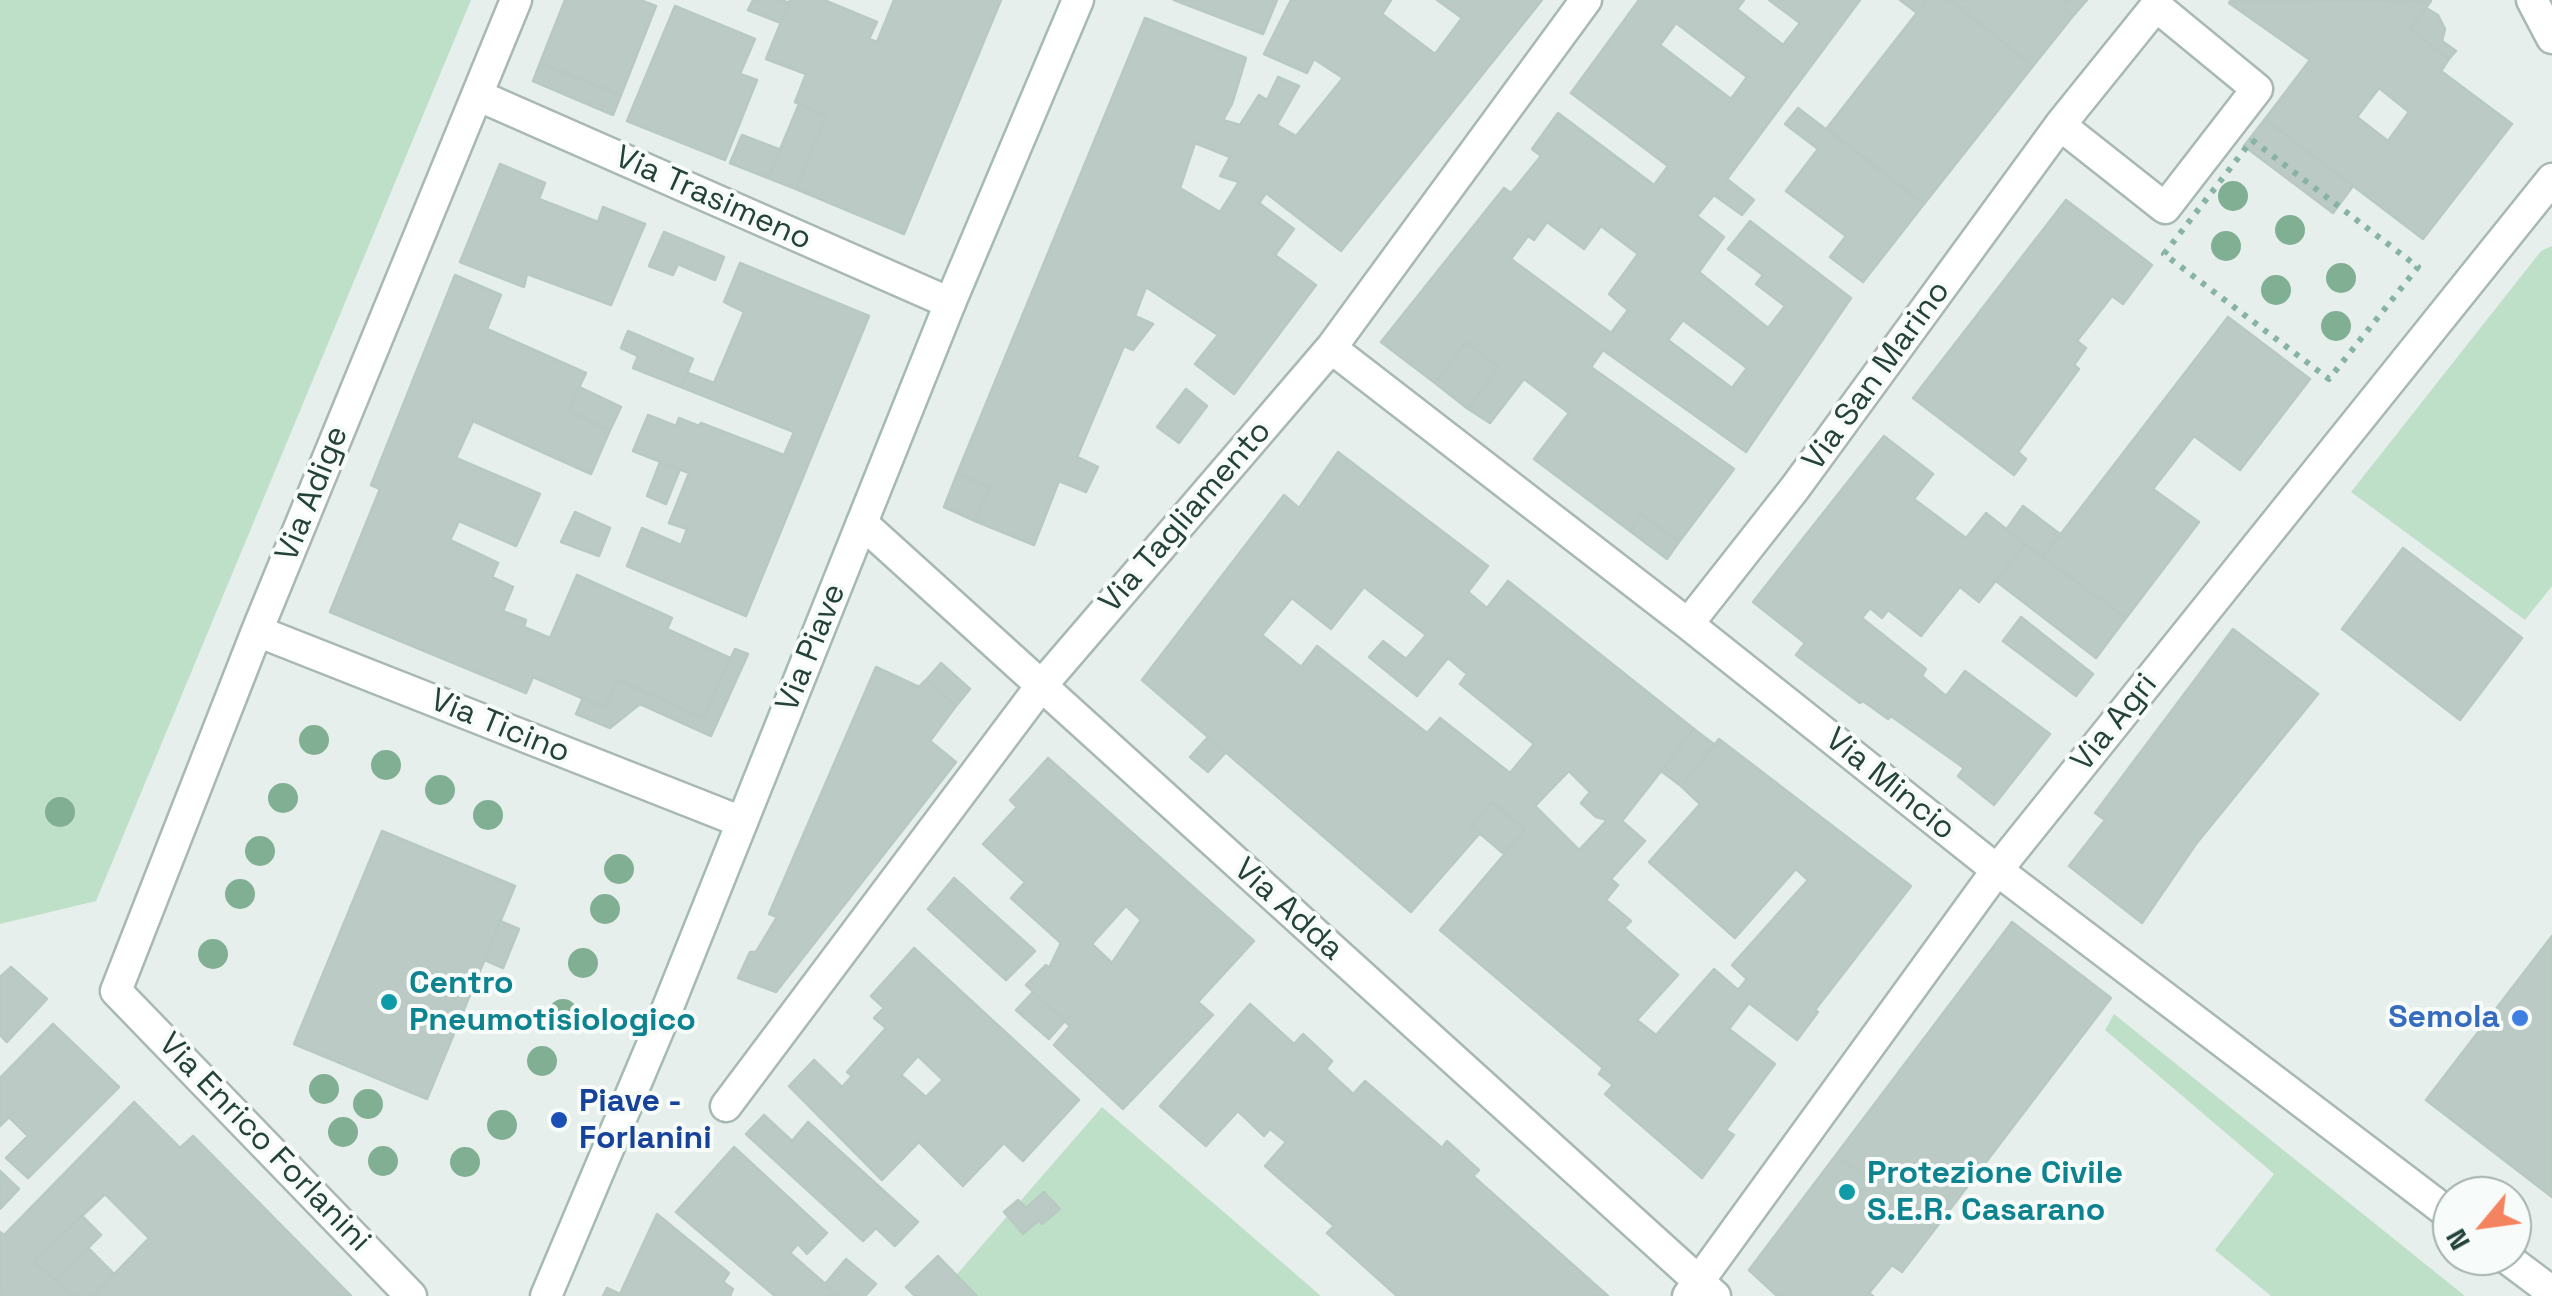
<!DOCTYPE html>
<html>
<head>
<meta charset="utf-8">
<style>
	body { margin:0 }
	#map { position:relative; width:2552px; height:1296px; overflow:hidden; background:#e6efeb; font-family:"Space Grotesk",sans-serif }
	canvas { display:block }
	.north { position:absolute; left:2432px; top:1176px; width:100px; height:100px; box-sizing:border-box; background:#f7fbf9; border:2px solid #a3b1ad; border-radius:50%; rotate:241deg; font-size:28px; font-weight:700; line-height:40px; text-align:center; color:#24423a }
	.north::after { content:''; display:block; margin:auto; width:35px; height:45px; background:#f4845f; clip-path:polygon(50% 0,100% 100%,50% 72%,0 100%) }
</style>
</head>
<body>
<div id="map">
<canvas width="2552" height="1296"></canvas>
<div class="north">N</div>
</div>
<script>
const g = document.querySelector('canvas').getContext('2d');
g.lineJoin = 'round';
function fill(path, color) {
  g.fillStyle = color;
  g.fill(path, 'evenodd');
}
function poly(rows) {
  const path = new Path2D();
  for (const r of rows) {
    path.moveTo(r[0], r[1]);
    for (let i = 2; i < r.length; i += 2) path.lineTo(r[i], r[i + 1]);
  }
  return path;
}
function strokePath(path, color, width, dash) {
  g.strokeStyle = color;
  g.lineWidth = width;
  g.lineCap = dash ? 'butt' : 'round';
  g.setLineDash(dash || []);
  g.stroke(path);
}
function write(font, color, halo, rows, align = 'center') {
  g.font = font + ' "Space Grotesk",sans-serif';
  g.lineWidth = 8;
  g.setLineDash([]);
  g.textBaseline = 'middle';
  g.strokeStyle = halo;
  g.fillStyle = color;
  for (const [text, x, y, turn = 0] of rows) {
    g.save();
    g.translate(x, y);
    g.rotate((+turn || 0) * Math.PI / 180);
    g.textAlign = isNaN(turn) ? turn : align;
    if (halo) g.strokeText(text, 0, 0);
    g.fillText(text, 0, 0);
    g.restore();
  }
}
const green = poly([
	[0,0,471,0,96,901,0,924],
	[2552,246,2552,586,2525,620,2351,492,2541,251],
	[2114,1014,2465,1296,2271,1296,2215,1250,2274,1174,2105,1030],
	[1102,1107,1321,1296,938,1296]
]);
const building = poly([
	[565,0,640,0,656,6,621,95,540,63,565,0],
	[753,0,782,0,789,3,781,23,748,10,753,0],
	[790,0,824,0,877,22,869,39,877,42,894,0,1001,0,904,234,796,189,826,116,795,102,806,74,766,59,790,0],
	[1174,0,1277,0,1263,34,1174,0],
	[1291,0,1391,0,1382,14,1435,54,1462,18,1437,0,1542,0,1341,251,1266,193,1259,203,1294,229,1275,255,1316,285,1234,394,1195,364,1218,335,1146,287,1135,316,1153,324,1133,350,1124,346,1077,457,1098,467,1086,492,1059,481,1034,545,975,521,990,487,957,474,1145,18,1246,58,1232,104,1223,120,1240,125,1259,95,1267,100,1278,77,1299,86,1277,125,1296,136,1343,78,1314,59,1307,73,1264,54,1291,0],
	[1195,143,1230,157,1220,176,1239,182,1220,212,1180,188,1195,143],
	[1639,0,1744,0,1737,9,1783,45,1800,23,1769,0,1860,0,1727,179,1754,200,1742,215,1714,195,1697,216,1724,237,1699,272,1768,328,1785,306,1756,284,1763,275,1728,249,1750,221,1851,298,1746,452,1603,350,1591,367,1734,469,1679,542,1642,514,1630,531,1534,459,1569,413,1524,379,1490,423,1468,409,1498,367,1466,342,1435,383,1381,342,1504,188,1511,193,1541,156,1532,149,1558,113,1654,185,1668,166,1571,93,1639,0],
	[1676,23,1747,77,1731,99,1660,45,1676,23],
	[1547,222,1584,249,1601,226,1638,254,1609,294,1628,310,1611,333,1511,259,1528,236,1534,240,1547,222],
	[1683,320,1747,368,1732,388,1668,340,1683,320],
	[1900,0,1927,0,1917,13,1900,0],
	[1927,0,1950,0,2033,66,1924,204,1827,128,1927,0],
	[1951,0,2070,0,2063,8,2073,16,2033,66,1951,0],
	[2070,0,2087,0,2073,16,2063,8,2070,0],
	[2231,0,2431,1,2410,29,2449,59,2441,71,2512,124,2423,239,2265,119,2310,60,2229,3,2231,0],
	[2379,88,2409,112,2388,141,2357,117,2379,88],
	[675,6,755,39,740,74,757,80,725,160,627,121,675,6],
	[2426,8,2438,15,2445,29,2442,41,2456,51,2449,59,2410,29,2426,8],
	[540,63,621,95,613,115,533,81,540,63],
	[799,104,826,116,796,189,768,178,799,104],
	[1798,108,1924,204,1863,282,1830,257,1846,236,1786,191,1818,149,1785,124,1798,108],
	[2265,119,2353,186,2333,213,2244,146,2265,119],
	[742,135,781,150,768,178,730,163,742,135],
	[500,164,545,183,539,199,598,222,603,207,645,224,611,305,527,274,524,287,460,262,500,164],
	[2066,200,2152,265,2123,304,2112,296,2077,341,2086,348,2074,365,2079,369,2018,452,2026,459,2014,475,1913,398,2066,200],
	[664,232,724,257,715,280,678,264,673,275,649,266,664,232],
	[740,263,869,316,746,616,627,566,642,528,681,545,687,529,669,523,689,473,633,451,648,415,676,426,679,418,699,426,701,423,784,455,794,432,681,387,688,373,714,383,744,312,724,302,740,263],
	[455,275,501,295,487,329,586,373,568,411,610,430,591,474,473,421,456,458,540,494,516,546,459,521,450,540,498,563,492,577,513,587,503,611,526,620,524,627,550,638,577,575,672,618,667,629,730,658,703,718,618,680,605,708,533,677,526,693,330,612,380,489,371,485,455,275],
	[2228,317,2310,379,2240,470,2194,436,2153,489,2199,522,2126,618,2043,557,2228,317],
	[628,331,693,359,681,387,633,368,638,356,621,348,628,331],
	[1466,342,1498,367,1468,409,1435,383,1466,342],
	[579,387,621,407,610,430,568,411,579,387],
	[1186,389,1207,406,1179,443,1157,427,1186,389],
	[1884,436,1933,474,1914,499,1966,538,1986,513,2025,544,1979,602,1960,587,1921,636,1888,610,1882,618,1870,608,1862,618,1926,669,1922,676,1946,696,1965,671,2050,734,1994,805,1958,776,1964,768,1891,716,1888,719,1863,701,1860,703,1796,655,1805,643,1753,602,1884,436],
	[1338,452,1488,566,1468,592,1487,608,1508,581,1694,729,1622,821,1645,841,1611,879,1618,885,1606,900,1631,921,1624,928,1678,975,1637,1020,1656,1035,1714,969,1738,990,1747,979,1732,965,1808,880,1796,869,1735,938,1649,862,1700,804,1681,786,1719,739,1911,886,1815,1010,1818,1012,1797,1040,1749,1003,1729,1029,1775,1064,1726,1130,1734,1135,1702,1178,1605,1094,1613,1085,1599,1074,1603,1068,1440,930,1525,830,1492,802,1471,826,1480,833,1411,912,1142,680,1284,495,1299,508,1338,452],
	[1364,587,1426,635,1406,659,1383,641,1369,657,1417,696,1448,658,1467,674,1460,684,1534,744,1510,773,1440,718,1427,733,1317,646,1301,667,1262,635,1292,598,1331,629,1364,587],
	[1569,771,1590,792,1581,803,1596,817,1607,820,1579,850,1535,806,1569,771],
	[660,462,680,469,666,504,647,496,660,462],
	[957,474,990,487,975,521,944,507,957,474],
	[2023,506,2060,534,2043,557,2006,530,2023,506],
	[575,512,610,528,599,556,561,542,575,512],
	[1642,514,1679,542,1667,559,1630,531,1642,514],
	[2025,544,2126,618,2096,658,1996,581,2025,544],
	[2403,548,2522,638,2460,720,2342,629,2403,548],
	[2021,617,2093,674,2076,696,2003,641,2021,617],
	[2233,629,2318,694,2196,844,2142,923,2069,866,2105,820,2095,813,2233,629],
	[735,649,748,654,711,736,640,704,610,728,576,714,583,698,605,708,618,680,703,718,735,649],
	[941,663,970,689,956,706,927,679,941,663],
	[876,667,919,687,927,679,956,706,930,741,956,762,776,992,738,978,750,952,756,952,777,917,769,914,876,667],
	[1694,729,1715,745,1681,786,1661,771,1694,729],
	[1208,737,1226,752,1208,772,1190,757,1208,737],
	[1048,758,1254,941,1198,1002,1213,1015,1123,1109,1054,1045,1070,1026,1026,985,1046,965,1049,968,1061,943,1011,898,1025,882,983,844,1017,807,1010,800,1048,758],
	[1126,906,1141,920,1112,963,1092,944,1126,906],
	[1492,802,1525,830,1504,854,1471,826,1492,802],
	[382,831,515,886,427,1099,294,1044,382,831],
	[954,878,1035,951,1006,980,928,909,954,878],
	[500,921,519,929,503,968,485,960,500,921],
	[2012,922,2111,998,1935,1229,1836,1155,2012,922],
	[2552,936,2552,1197,2426,1100,2552,936],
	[914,948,1079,1100,1023,1161,1004,1143,963,1186,919,1142,882,1180,789,1086,814,1060,842,1087,852,1076,847,1072,886,1028,874,1018,884,1008,871,996,914,948],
	[918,1056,943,1080,926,1097,901,1075,918,1056],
	[11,967,47,999,7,1042,0,1035,0,977,11,967],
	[1033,992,1065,1021,1049,1039,1016,1010,1033,992],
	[1250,1004,1294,1044,1303,1034,1332,1061,1326,1069,1353,1094,1365,1081,1442,1148,1447,1141,1479,1170,1473,1176,1608,1296,1397,1296,1327,1233,1334,1226,1265,1166,1286,1142,1270,1129,1264,1136,1238,1111,1206,1146,1160,1106,1250,1004],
	[53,1024,119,1087,28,1178,6,1158,28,1136,9,1117,0,1126,0,1078,53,1024],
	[134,1102,180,1148,193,1136,351,1296,93,1296,149,1238,105,1194,34,1262,73,1296,0,1296,0,1232,4,1235,134,1102],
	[764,1115,792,1141,808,1122,918,1222,895,1246,876,1228,863,1241,746,1134,764,1115],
	[734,1147,827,1233,807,1254,798,1244,790,1253,839,1296,775,1296,676,1212,734,1147],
	[1836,1155,1935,1229,1902,1272,1892,1265,1869,1293,1873,1296,1777,1296,1749,1270,1836,1155],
	[0,1171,19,1189,0,1209,0,1171],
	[1044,1192,1060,1209,1042,1224,1039,1220,1023,1234,1004,1212,1018,1200,1026,1208,1044,1192],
	[657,1214,729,1273,723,1282,733,1289,730,1296,603,1296,607,1288,620,1294,657,1214],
	[82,1216,101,1235,56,1281,34,1262,82,1216],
	[88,1248,114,1274,93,1296,73,1296,56,1281,88,1248],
	[938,1256,977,1296,915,1296,906,1287,938,1256],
	[846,1259,876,1284,865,1296,839,1296,825,1284,846,1259]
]);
const path = poly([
	[2252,140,2418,267,2329,379,2164,254,2252,140]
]);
const street = poly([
	[2532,0,2552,38],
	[2156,6,2257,89,2165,208,2060,125,2156,6],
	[477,95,950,303],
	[1331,348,1688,624,1997,870,2452,1216],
	[862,523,1715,1296],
	[1688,624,1795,488,2060,125],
	[257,631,742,822],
	[726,1106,1041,686,1331,348,1586,0],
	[2504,1256,2552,1292],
	[411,1296,116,991,257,631,516,0],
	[1688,1296,1997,870,2552,179]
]);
const secondary = poly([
	[546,1296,668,1007,950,303,1078,0]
]);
const trees = [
	[2233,196],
	[2290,230],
	[2226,246],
	[2341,278],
	[2276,290],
	[2336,326],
	[314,740],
	[386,765],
	[440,790],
	[283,798],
	[60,812],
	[488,815],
	[260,851],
	[619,869],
	[240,894],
	[605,909],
	[213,954],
	[583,963],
	[563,1014],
	[542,1061],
	[324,1089],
	[368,1104],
	[502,1125],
	[343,1132],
	[383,1161],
	[465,1162]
];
const markers = [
	[389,1002,10,"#0f9aa8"],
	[2520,1018,10,"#3f7fe0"],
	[559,1120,10,"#1a4fb4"],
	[1847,1192,10,"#0f9aa8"]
];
const streetNames = [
	["Via Trasimeno",713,199,24],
	["Via San Marino",1877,376,-54],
	["Via Adige",313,494,-68],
	["Via Tagliamento",1186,517,-49],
	["Via Piave",812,648,-68],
	["Via Agri",2115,723,-51],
	["Via Ticino",500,727,22],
	["Via Mincio",1890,785,39],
	["Via Adda",1288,910,42],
	["Via Enrico Forlanini",264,1143,46]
];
const cultureNames = [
	["Centro",409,984],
	["Pneumotisiologico",409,1021],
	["Protezione Civile",1867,1174],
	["S.E.R. Casarano",1867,1211]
];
const shopNames = [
	["Semola",2500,1018]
];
const transitNames = [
	["Piave -",579,1102],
	["Forlanini",579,1139]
];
fill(green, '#bfe0c8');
fill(building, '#bbcac4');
strokePath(building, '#b8c9c2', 2.5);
strokePath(street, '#a8b8b2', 35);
strokePath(secondary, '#a4bbb3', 35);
strokePath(path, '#86b3a5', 6, [5, 8]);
strokePath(street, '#fff', 30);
strokePath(secondary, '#fff', 30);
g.fillStyle = '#80af93';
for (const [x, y] of trees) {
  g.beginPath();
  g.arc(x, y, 15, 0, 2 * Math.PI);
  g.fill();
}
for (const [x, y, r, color] of markers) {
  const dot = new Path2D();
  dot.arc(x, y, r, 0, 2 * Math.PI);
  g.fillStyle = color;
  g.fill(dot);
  strokePath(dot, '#f7fbf9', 4);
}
write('32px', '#24423a', '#f7fbf9', streetNames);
write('bold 32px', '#0d838f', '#f7fbf9', cultureNames, 'left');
write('bold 32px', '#366cbe', '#f7fbf9', shopNames, 'right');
write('bold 32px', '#164399', '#f7fbf9', transitNames, 'left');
</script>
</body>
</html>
